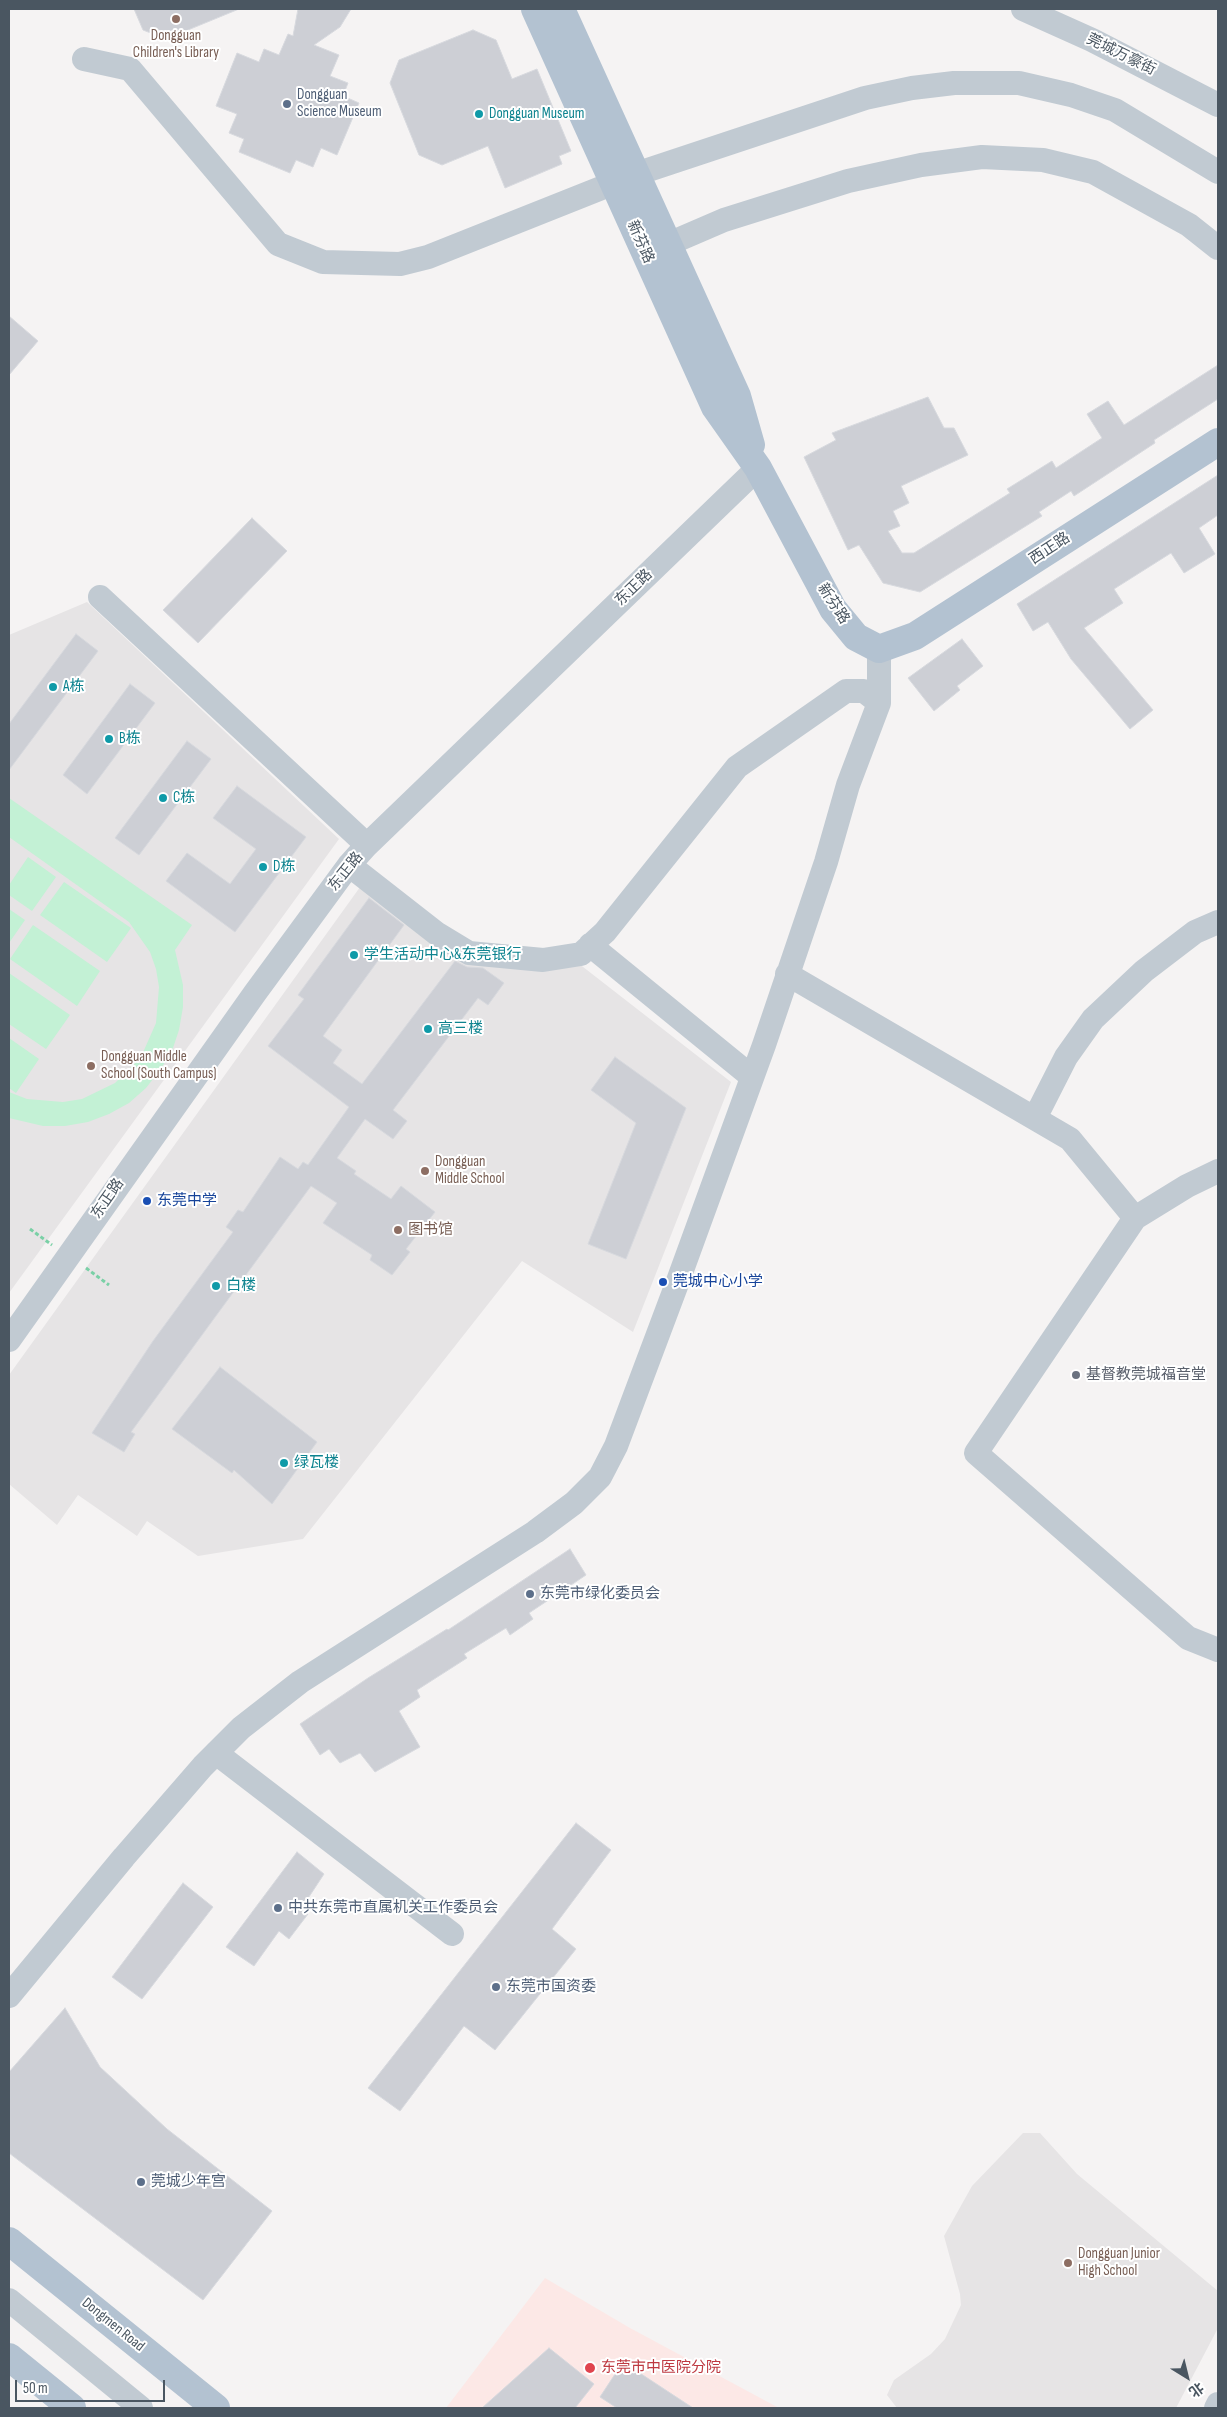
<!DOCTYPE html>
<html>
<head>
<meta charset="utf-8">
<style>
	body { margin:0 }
	#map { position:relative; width:1227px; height:2417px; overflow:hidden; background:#f5f3f3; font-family:"Sofia Sans Condensed","Noto Sans SC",sans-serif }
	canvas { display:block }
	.frame { position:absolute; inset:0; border:10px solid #4a5661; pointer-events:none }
	.north { position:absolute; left:1162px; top:2352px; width:50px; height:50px; -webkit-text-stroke:4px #fff; paint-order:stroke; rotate:144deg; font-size:14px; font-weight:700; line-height:20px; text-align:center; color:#4a5661 }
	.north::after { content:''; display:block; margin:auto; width:18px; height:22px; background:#4a5661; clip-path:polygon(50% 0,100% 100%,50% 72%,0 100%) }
	.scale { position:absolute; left:15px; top:2380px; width:150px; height:22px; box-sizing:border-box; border:2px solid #4a5661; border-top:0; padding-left:6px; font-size:15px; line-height:18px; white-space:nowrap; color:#4a5661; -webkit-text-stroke:4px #fff; paint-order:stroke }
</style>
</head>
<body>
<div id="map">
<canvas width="1227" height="2417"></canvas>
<div class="frame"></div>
<div class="north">北</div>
<div class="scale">50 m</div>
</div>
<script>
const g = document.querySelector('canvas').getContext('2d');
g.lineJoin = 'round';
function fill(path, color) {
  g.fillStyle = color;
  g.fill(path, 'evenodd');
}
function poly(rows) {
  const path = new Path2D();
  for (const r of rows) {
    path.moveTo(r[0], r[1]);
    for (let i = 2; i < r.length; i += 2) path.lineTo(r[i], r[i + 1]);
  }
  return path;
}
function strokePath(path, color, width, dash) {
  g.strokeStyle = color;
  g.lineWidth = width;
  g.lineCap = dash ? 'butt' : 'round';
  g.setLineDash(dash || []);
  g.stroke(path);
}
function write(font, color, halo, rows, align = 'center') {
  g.font = font + ' "Sofia Sans Condensed","Noto Sans SC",sans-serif';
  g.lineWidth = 4;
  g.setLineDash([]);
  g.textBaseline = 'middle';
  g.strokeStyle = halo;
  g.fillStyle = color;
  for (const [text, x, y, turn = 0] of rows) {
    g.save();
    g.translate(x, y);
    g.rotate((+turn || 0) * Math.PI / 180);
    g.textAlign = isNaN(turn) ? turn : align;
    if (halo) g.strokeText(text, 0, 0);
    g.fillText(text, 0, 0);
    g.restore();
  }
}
const education = poly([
	[87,602,339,839,9,1293,9,635],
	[368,876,466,955,578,963,731,1082,633,1332,522,1261,303,1539,198,1556,147,1521,137,1536,78,1495,57,1525,9,1484,9,1375],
	[1023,2133,1040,2133,1077,2174,1218,2291,1218,2328,1176,2408,897,2408,887,2395,894,2380,931,2354,945,2339,961,2305,960,2294,944,2236,972,2186]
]);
const medical = poly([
	[545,2278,630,2328,779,2408,446,2408]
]);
const green = poly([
	[9,798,192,925,175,950,183,985,183,1007,179,1030,172,1051,160,1070,146,1088,129,1103,109,1114,88,1122,65,1126,43,1126,9,1118,9,1092,27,1099,63,1102,82,1099,115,1083,141,1057,156,1023,159,987,156,969,150,952,129,922,9,837],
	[28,857,56,877,32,911,9,895,9,885],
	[64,882,131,928,107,962,40,915],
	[9,909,25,920,9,943],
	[33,925,100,971,77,1006,10,959],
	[9,973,70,1015,46,1049,9,1024],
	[9,1038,39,1059,16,1093,9,1088]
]);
const building = poly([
	[134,9,239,9,166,39,143,30,134,9],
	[298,9,351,9,340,27,314,45,339,55,330,76,348,83,343,96,359,103,337,155,321,148,313,167,296,160,290,173,239,152,244,139,229,133,237,114,216,106,237,53,259,62,264,49,279,55,288,34,293,36,298,9],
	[473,30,496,40,512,79,537,69,571,151,559,156,562,164,505,188,488,146,442,165,419,155,390,83,399,60,473,30],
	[9,316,38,341,9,375,9,316],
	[1218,365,1218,399,1154,440,1155,443,1074,496,1071,491,1039,512,1042,516,920,592,883,583,859,545,848,550,804,457,836,440,832,433,928,397,944,428,954,428,968,455,901,486,909,503,893,511,900,526,888,531,902,553,914,553,1010,493,1007,489,1052,461,1056,468,1102,438,1087,414,1108,401,1124,425,1218,365],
	[1218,475,1218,515,1199,528,1215,554,1184,573,1171,553,1114,589,1123,603,1084,628,1153,710,1130,729,1071,659,1048,622,1033,631,1017,604,1218,475],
	[252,518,287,551,198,643,163,610,252,518],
	[76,634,98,651,9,770,9,724,76,634],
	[962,639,983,666,957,686,960,690,934,711,908,678,962,639],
	[130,684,155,703,87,794,63,775,130,684],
	[187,741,211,759,139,855,115,838,187,741],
	[237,786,306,837,235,932,166,881,187,853,230,884,256,849,213,818,237,786],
	[369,898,404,925,323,1036,342,1050,333,1063,362,1084,455,961,467,967,483,968,504,983,488,1005,478,998,393,1110,407,1121,393,1139,365,1119,337,1158,356,1171,354,1174,391,1199,401,1186,435,1212,406,1249,410,1252,392,1275,370,1260,372,1255,323,1223,337,1203,311,1186,131,1432,135,1434,124,1452,92,1433,153,1341,233,1232,226,1227,238,1210,243,1212,280,1157,298,1169,303,1162,308,1165,349,1107,268,1046,304,999,298,995,369,898],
	[615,1057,686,1108,626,1259,588,1244,636,1123,591,1090,615,1057],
	[220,1367,317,1442,272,1504,234,1470,232,1473,172,1429,220,1367],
	[570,1549,586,1575,529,1613,533,1619,510,1635,506,1628,464,1654,467,1658,417,1690,420,1697,399,1711,420,1747,375,1772,360,1753,340,1763,329,1749,320,1755,300,1724,368,1678,447,1629,448,1630,570,1549],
	[576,1823,611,1850,552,1929,576,1949,495,2050,464,2026,400,2111,368,2088,576,1823],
	[297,1852,324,1874,301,1909,308,1914,289,1939,279,1931,254,1966,226,1947,297,1852],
	[183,1883,213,1907,142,1999,112,1977,183,1883],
	[65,2008,100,2067,167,2129,272,2211,203,2300,9,2153,9,2072,65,2008],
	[549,2348,594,2384,575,2408,482,2408,549,2348],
	[623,2362,693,2408,617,2408,600,2397,623,2362]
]);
const path = poly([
	[30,1229,52,1245],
	[86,1268,109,1285]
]);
const minor = poly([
	[1023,9,1092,40,1218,105],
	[84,59,130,69,278,244,323,262,400,264,428,257,614,183],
	[636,174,865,98,912,88,954,83,1019,83,1071,95,1115,110,1218,172],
	[652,251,724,220,848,181,921,165,982,157,1043,160,1093,172,1189,225,1218,248],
	[100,597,367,845],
	[349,865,436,933,469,953,543,960,581,954,605,932,737,767,846,691,864,691,879,703],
	[590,945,752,1077],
	[787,974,1070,1139,1135,1218,976,1453,1188,1638,1218,1650],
	[1035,1118,1066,1057,1093,1019,1144,971,1195,932,1218,922],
	[1135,1218,1187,1186,1218,1171],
	[9,1340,255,993,349,865,367,845,758,468],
	[216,1753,452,1934],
	[9,1996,124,1857,203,1766,241,1728,300,1682,535,1532,574,1503,600,1477,616,1446,678,1281,764,1045,826,862,848,785,879,703,879,649],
	[9,2300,141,2408],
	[1216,2408,1218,2404]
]);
const major = poly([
	[535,9,715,407,758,468,833,609,856,637,879,649,915,636,1218,442],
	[561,9,737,396,751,445],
	[9,2241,216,2408],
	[9,2357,72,2408]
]);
const markers = [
	[176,19,5,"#8d6e63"],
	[287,104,5,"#5c6f8a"],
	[479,114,5,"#0f9aa8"],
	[53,687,5,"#0f9aa8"],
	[109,739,5,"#0f9aa8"],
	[163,798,5,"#0f9aa8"],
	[263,867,5,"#0f9aa8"],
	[354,955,5,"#0f9aa8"],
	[428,1029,5,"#0f9aa8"],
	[91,1066,5,"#8d6e63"],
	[425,1171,5,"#8d6e63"],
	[147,1201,5,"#1a4fb4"],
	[398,1230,5,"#8d6e63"],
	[663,1282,5,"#1a4fb4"],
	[216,1286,5,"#0f9aa8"],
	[1076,1375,5,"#6b7280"],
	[284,1463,5,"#0f9aa8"],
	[530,1594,5,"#5c6f8a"],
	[278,1908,5,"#5c6f8a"],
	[496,1987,5,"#5c6f8a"],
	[141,2182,5,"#5c6f8a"],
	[1068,2263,5,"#8d6e63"],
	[590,2368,6,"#e0444e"]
];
const educationNames = [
	["Dongguan",176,36,"center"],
	["Children's Library",176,53,"center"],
	["Dongguan Middle",101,1057],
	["School (South Campus)",101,1074],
	["Dongguan",435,1162],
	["Middle School",435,1179],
	["图书馆",408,1230],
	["Dongguan Junior",1078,2254],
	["High School",1078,2271]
];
const streetNames = [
	["莞城万豪街",1121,55,26],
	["新芬路",640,242,66],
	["西正路",1050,549,-33],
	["东正路",634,588,-44],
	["新芬路",833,604,57],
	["东正路",346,872,-51],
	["东正路",108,1199,-55],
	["Dongmen Road",113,2325,39]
];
const serviceNames = [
	["Dongguan",297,95],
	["Science Museum",297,112],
	["东莞市绿化委员会",540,1594],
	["中共东莞市直属机关工作委员会",288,1908],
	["东莞市国资委",506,1987],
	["莞城少年宫",151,2182]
];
const cultureNames = [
	["Dongguan Museum",489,114],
	["A栋",63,687],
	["B栋",119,739],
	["C栋",173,798],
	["D栋",273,867],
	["学生活动中心&东莞银行",364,955],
	["高三楼",438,1029],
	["白楼",226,1286],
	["绿瓦楼",294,1463]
];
const transitNames = [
	["东莞中学",157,1201],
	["莞城中心小学",673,1282]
];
const worshipNames = [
	["基督教莞城福音堂",1086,1375]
];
const healthNames = [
	["东莞市中医院分院",601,2368]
];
fill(education, '#e6e4e5');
fill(medical, '#fce8e6');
fill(green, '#c3f1d5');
fill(building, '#cdcfd5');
strokePath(building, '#d7d9de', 1);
strokePath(path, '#7ad0a6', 3, [4, 2.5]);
strokePath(minor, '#c1cad2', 24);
strokePath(major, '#b3c2d1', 28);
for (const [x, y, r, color] of markers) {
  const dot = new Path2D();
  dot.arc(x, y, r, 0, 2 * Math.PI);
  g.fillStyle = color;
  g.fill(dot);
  strokePath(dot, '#fff', 2);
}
write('15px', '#785e54', '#fff', educationNames, 'left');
write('15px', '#4a5661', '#fff', streetNames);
write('15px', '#4e5e75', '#fff', serviceNames, 'left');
write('15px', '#0d838f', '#fff', cultureNames, 'left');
write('15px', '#164399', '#fff', transitNames, 'left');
write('15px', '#5b616d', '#fff', worshipNames, 'left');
write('15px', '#be3a42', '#fff', healthNames, 'left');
</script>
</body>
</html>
